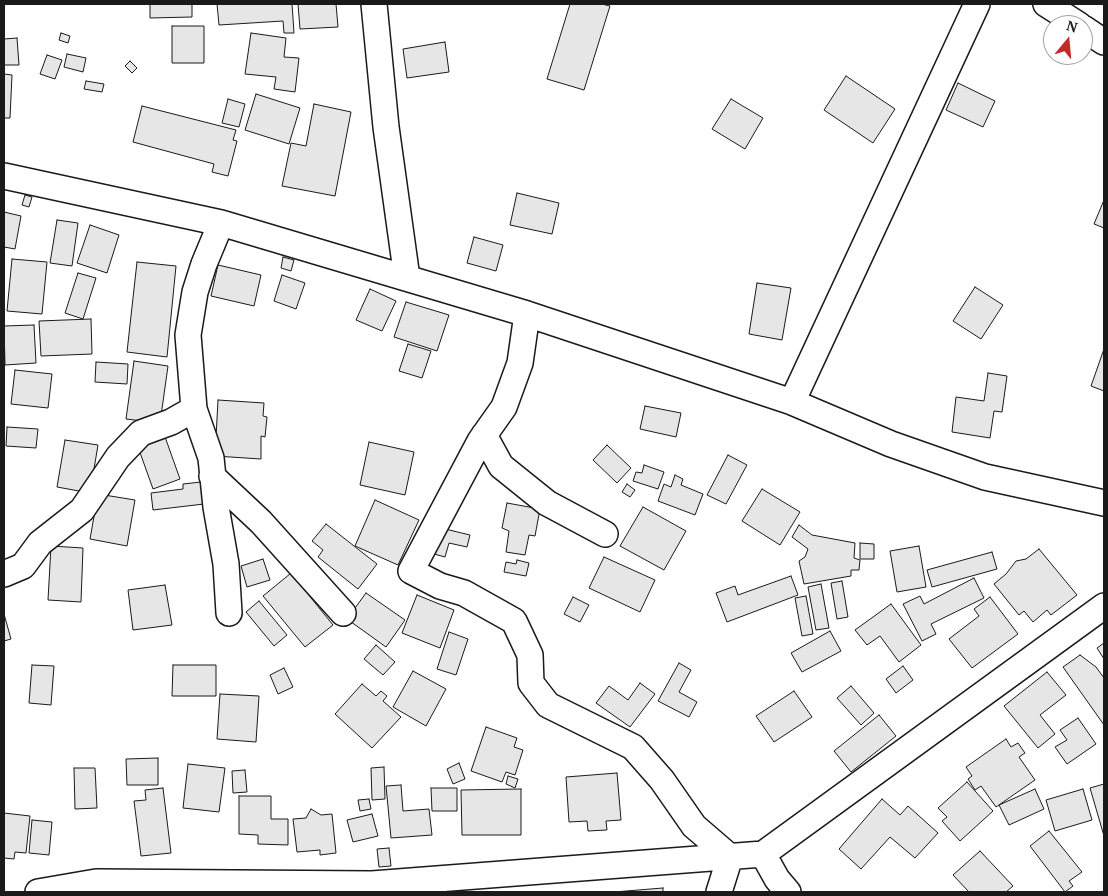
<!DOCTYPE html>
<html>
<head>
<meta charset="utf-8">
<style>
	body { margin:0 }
	#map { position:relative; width:1108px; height:896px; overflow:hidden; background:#fff; font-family:"PT Serif",serif }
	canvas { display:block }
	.frame { position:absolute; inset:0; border:5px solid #1a1a1a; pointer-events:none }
	.north { position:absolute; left:1043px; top:15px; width:50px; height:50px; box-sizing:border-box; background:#fff; border:1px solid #a3a3a3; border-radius:50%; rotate:17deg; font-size:14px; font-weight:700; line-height:20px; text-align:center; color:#1a1a1a }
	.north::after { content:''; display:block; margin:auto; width:18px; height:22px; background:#c62828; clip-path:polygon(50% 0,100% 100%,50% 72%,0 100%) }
</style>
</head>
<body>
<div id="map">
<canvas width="1108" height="896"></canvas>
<div class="frame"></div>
<div class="north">N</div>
</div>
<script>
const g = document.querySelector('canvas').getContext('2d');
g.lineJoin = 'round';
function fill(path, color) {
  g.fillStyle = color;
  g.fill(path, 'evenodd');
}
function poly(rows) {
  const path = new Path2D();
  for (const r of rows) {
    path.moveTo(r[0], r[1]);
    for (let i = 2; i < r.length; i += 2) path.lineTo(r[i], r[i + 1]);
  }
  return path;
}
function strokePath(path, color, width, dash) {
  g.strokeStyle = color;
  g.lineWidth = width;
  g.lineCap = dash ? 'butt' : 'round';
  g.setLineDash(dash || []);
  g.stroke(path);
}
const building = poly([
	[150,4,192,4,192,17,150,18,150,4],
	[217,4,292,4,294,33,284,33,283,21,219,25,217,4],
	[298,4,336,4,338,27,300,29,298,4],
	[570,4,602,4,610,6,584,90,547,79,570,4],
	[172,26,204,26,204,63,172,63,172,26],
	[61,33,70,36,68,43,59,40,61,33],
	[251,33,286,38,284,57,299,58,295,92,274,89,276,77,245,74,251,33],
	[17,38,19,65,4,65,4,39,17,38],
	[445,42,449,72,407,78,403,49,445,42],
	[67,54,86,58,83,72,64,67,67,54],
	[47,55,62,60,55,79,40,74,47,55],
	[130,61,137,68,132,73,125,66,130,61],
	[4,74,12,75,10,118,4,118,4,74],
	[846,76,895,109,873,143,824,110,846,76],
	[86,81,104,84,102,92,84,89,86,81],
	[958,83,995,101,983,127,946,110,958,83],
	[256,94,300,108,289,144,245,130,256,94],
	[228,99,245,104,239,127,222,123,228,99],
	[731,99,763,118,745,149,712,129,731,99],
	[314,104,351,112,335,196,282,186,291,143,306,146,314,104],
	[142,106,236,130,233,140,237,141,228,176,212,172,214,164,133,142,142,106],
	[517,193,559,203,552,234,510,225,517,193],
	[25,195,32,197,29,207,22,205,25,195],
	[1104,200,1104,228,1094,224,1104,200],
	[4,212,21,216,15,249,4,247,4,212],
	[57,220,78,223,72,266,50,263,57,220],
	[90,225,119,235,107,273,77,263,90,225],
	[474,237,503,245,496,271,467,263,474,237],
	[283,257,294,260,291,271,281,268,283,257],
	[12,259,47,262,42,314,7,311,12,259],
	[137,262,176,266,167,357,127,352,137,262],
	[218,265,261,275,254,306,211,296,218,265],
	[78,273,96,278,83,319,65,313,78,273],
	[282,275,305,283,296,309,274,301,282,275],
	[757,283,791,288,782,340,749,334,757,283],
	[975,287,1003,305,981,339,953,321,975,287],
	[370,289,396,301,382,331,356,320,370,289],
	[406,302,449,315,437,351,394,337,406,302],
	[91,319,92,354,41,356,39,321,91,319],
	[34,325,36,363,5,365,4,326,34,325],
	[408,344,431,351,422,378,399,371,408,344],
	[1104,349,1104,391,1091,386,1104,349],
	[134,361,168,366,160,423,126,419,134,361],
	[96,362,128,364,127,384,95,382,96,362],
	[15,370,52,374,48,408,11,404,15,370],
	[988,373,1007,376,1002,412,994,411,990,438,952,432,956,397,984,401,988,373],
	[218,400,264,403,263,416,267,417,265,437,261,436,261,459,215,456,218,400],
	[645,406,681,413,676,437,640,429,645,406],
	[7,427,38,429,36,448,6,446,7,427],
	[164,434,180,479,153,489,137,444,164,434],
	[65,440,98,445,90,493,57,487,65,440],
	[369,442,414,452,405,495,360,485,369,442],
	[607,445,631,468,617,483,593,460,607,445],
	[728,455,747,465,726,504,707,495,728,455],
	[644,465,664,472,658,489,633,481,636,472,642,473,644,465],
	[675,475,683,479,681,485,703,494,695,515,658,501,664,484,671,487,675,475],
	[201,482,204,504,153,510,151,493,183,489,183,484,201,482],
	[627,484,635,490,630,497,622,492,627,484],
	[762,489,800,512,780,545,742,521,762,489],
	[98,494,135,500,127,546,90,539,98,494],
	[375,500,419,520,398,565,355,546,375,500],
	[507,503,540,509,535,536,529,535,525,555,506,552,509,531,502,528,507,503],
	[643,507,686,531,664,570,620,546,643,507],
	[326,524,377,564,358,589,318,557,323,550,312,541,326,524],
	[799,525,812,535,855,543,854,558,860,560,859,570,851,570,851,576,804,584,799,561,805,557,808,549,792,537,799,525],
	[441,528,470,535,467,547,449,543,445,557,434,554,441,528],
	[860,543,874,544,874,559,860,559,860,543],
	[51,546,83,548,81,602,48,600,51,546],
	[919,546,926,587,897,592,890,551,919,546],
	[1039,549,1077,595,1051,615,1047,610,1033,622,1024,611,1019,615,994,584,1006,574,1016,561,1026,559,1039,549],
	[992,552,997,569,932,587,927,570,992,552],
	[604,557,655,580,640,612,589,588,604,557],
	[263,559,270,580,247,587,241,566,263,559],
	[517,560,529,563,526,576,504,572,506,562,516,564,517,560],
	[296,569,306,582,303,588,333,625,305,647,263,596,296,569],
	[791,576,798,595,727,622,716,593,735,586,738,595,791,576],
	[974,578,984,598,931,624,936,634,922,641,903,604,920,596,924,604,974,578],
	[842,581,848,617,837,619,831,583,842,581],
	[821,584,829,628,816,630,808,587,821,584],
	[165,585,172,625,133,630,128,590,165,585],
	[366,593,405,620,386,647,347,619,366,593],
	[417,595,454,610,440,648,402,633,417,595],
	[806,596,813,634,802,636,795,598,806,596],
	[573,597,589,605,580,622,564,614,573,597],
	[990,597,1018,634,972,668,949,639,979,616,974,609,990,597],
	[259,601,287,635,274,646,246,612,259,601],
	[891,604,921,645,899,662,880,636,867,645,855,630,891,604],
	[4,614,11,639,4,641,4,614],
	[830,631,841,651,802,672,791,653,830,631],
	[449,632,468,639,456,675,437,669,449,632],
	[1104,643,1104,659,1097,648,1104,643],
	[376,645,395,662,383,675,364,659,376,645],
	[1080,655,1096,667,1104,678,1104,725,1063,667,1080,655],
	[679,663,691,670,679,692,697,702,689,717,658,701,679,663],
	[32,665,54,666,51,705,29,703,32,665],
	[173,665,216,665,216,696,172,696,173,665],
	[903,666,913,680,896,693,886,679,903,666],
	[284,668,293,687,278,694,270,675,284,668],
	[413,671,446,689,426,726,393,707,413,671],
	[1047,672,1066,695,1040,715,1055,734,1038,748,1004,706,1047,672],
	[640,683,655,694,630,727,596,703,609,686,628,700,640,683],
	[362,684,376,696,381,691,387,696,383,701,401,717,372,748,335,714,362,684],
	[851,686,874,713,861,725,837,698,851,686],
	[794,691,812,717,774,742,756,716,794,691],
	[220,694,259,696,256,742,217,739,220,694],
	[879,715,896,736,851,772,834,751,879,715],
	[1078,718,1096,744,1067,764,1055,747,1067,740,1060,730,1078,718],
	[486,727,517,738,514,747,523,750,515,775,506,772,502,782,471,771,486,727],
	[1006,739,1011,747,1018,743,1025,753,1019,757,1035,780,996,807,981,786,975,790,968,779,972,776,966,767,1006,739],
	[158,758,158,785,127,785,126,759,158,758],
	[459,763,465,779,453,784,447,769,459,763],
	[188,764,225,768,219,812,183,808,188,764],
	[384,767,385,799,372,800,371,768,384,767],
	[74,768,95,768,97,808,75,809,74,768],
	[245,770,247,792,233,793,232,771,245,770],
	[617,773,621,820,606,821,607,830,588,831,587,821,569,822,566,777,617,773],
	[508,776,518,779,515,788,506,784,508,776],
	[967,782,993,811,960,841,942,821,947,817,938,808,967,782],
	[1104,784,1104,836,1090,788,1104,784],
	[401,785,403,811,429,809,432,835,391,838,386,786,401,785],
	[163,788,171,853,141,856,134,801,146,800,145,790,163,788],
	[431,788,457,788,457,811,432,811,431,788],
	[521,789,521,835,462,835,461,790,521,789],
	[1035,789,1044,809,1009,825,999,805,1035,789],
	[1083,789,1092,820,1055,831,1046,800,1083,789],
	[239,796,271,796,271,819,288,819,288,845,258,844,258,835,239,834,239,796],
	[369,799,371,809,360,811,358,800,369,799],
	[882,799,900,815,908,806,938,833,915,858,890,837,861,869,839,849,882,799],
	[311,809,321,815,332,814,336,853,320,855,320,850,297,852,293,819,306,818,311,809],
	[4,813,30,816,26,853,15,852,14,859,4,858,4,813],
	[372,814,378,836,353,842,347,820,372,814],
	[32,820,52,822,49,855,29,853,32,820],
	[1049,831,1082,872,1069,881,1073,886,1065,892,1030,846,1049,831],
	[389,848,391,866,379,867,377,849,389,848],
	[980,851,1013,886,1006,892,969,892,953,875,980,851],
	[663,888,663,892,614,892,663,888]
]);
const minor = poly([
	[374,4,386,127,407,278],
	[1046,4,1079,25],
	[1083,28,1104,42],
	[4,176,221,223,527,314,792,402,891,444,985,477,1104,503],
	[221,223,204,264,195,292,188,335,194,409,211,458,216,507,226,564,229,613],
	[527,314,520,363,504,407,480,441,411,571,440,586,464,593,514,621,530,655,531,683,548,705,633,747,662,780,694,826,730,857,719,892],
	[792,402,977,4],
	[484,435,501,466,547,503,605,534],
	[212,476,261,522,343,613],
	[4,574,23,566,40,543,82,510,118,457,141,433,171,422,194,409],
	[763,854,777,879,788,892],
	[38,892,96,882,372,884,763,854,1104,606]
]);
fill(building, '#e6e6e6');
strokePath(building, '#1a1a1a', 1);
strokePath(minor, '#1a1a1a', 28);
strokePath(minor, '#fff', 25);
</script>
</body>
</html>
